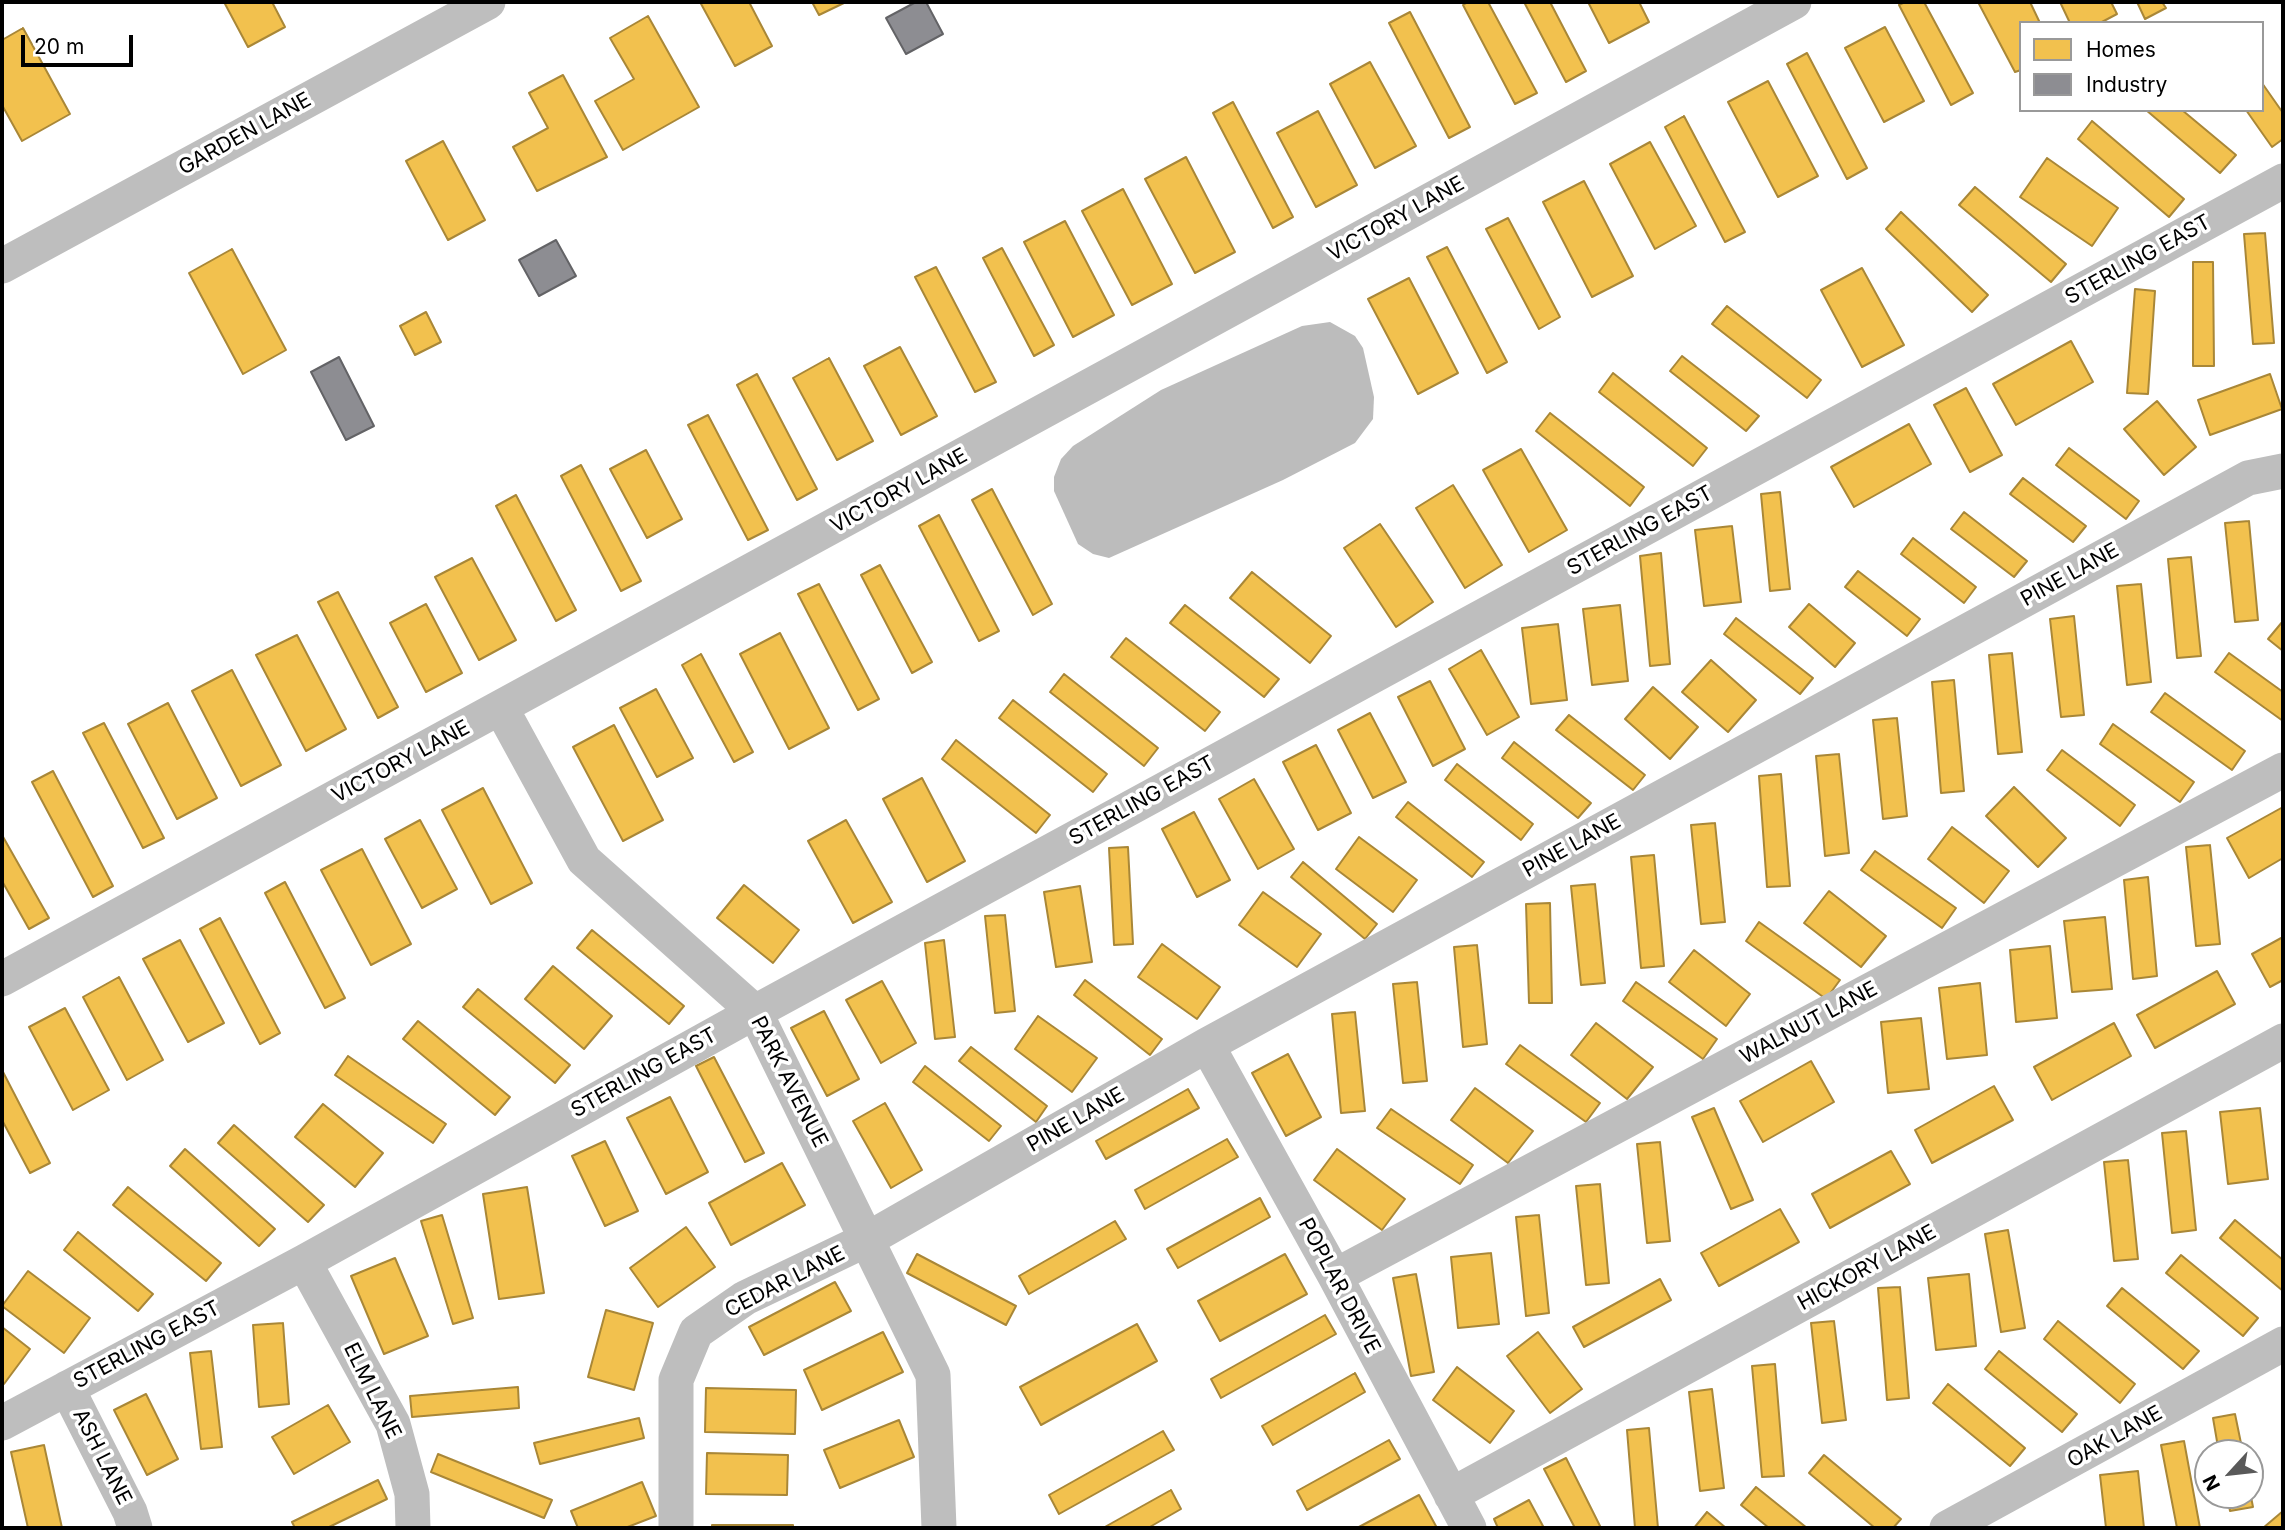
<!DOCTYPE html>
<html>
<head>
<meta charset="utf-8">
<style>
	body { margin:0 }
	#map { position:relative; width:2285px; height:1530px; overflow:hidden; background:#fff; font-family:Inter,sans-serif }
	canvas { display:block }
	.frame { position:absolute; inset:0; border:4px solid #000; pointer-events:none }
	.legend { position:absolute; left:2019px; top:21px; width:245px; height:91px; box-sizing:border-box; background:#fff; border:2px solid #999; margin:0; padding:9px 12px; list-style:none; font-size:21px; color:#000 }
	.legend li { display:flex; align-items:center; gap:14px; height:35px }
	.legend b { width:35px; border:2px solid #999 }
	.north { position:absolute; left:2194px; top:1439px; width:70px; height:70px; box-sizing:border-box; background:#fff; border:2px solid #999; border-radius:50%; rotate:243deg; font-size:19px; font-weight:700; line-height:28px; text-align:center; color:#000 }
	.north::after { content:''; display:block; margin:auto; width:24px; height:32px; background:#595959; clip-path:polygon(50% 0,100% 100%,50% 72%,0 100%) }
	.scale { position:absolute; left:21px; top:35px; width:112px; height:32px; box-sizing:border-box; border:4px solid #000; border-top:0; padding-left:9px; font-size:21px; line-height:24px; white-space:nowrap; color:#000; -webkit-text-stroke:5px #fff; paint-order:stroke }
</style>
</head>
<body>
<div id="map">
<canvas width="2285" height="1530"></canvas>
<div class="frame"></div>
<ul class="legend">
<li><b style="height:19px;background:#f2c14e"></b>Homes</li>
<li><b style="height:19px;background:#8d8d92"></b>Industry</li>
</ul>
<div class="north">N</div>
<div class="scale">20 m</div>
</div>
<script>
const g = document.querySelector('canvas').getContext('2d');
g.lineJoin = 'round';
function fill(path, color) {
  g.fillStyle = color;
  g.fill(path, 'evenodd');
}
function poly(rows) {
  const path = new Path2D();
  for (const r of rows) {
    path.moveTo(r[0], r[1]);
    for (let i = 2; i < r.length; i += 2) path.lineTo(r[i], r[i + 1]);
  }
  return path;
}
function strokePath(path, color, width, dash) {
  g.strokeStyle = color;
  g.lineWidth = width;
  g.lineCap = dash ? 'butt' : 'round';
  g.setLineDash(dash || []);
  g.stroke(path);
}
function write(font, color, halo, rows, align = 'center') {
  g.font = font + ' Inter,sans-serif';
  g.lineWidth = 7;
  g.setLineDash([]);
  g.textBaseline = 'middle';
  g.strokeStyle = halo;
  g.fillStyle = color;
  for (const [text, x, y, turn = 0] of rows) {
    g.save();
    g.translate(x, y);
    g.rotate((+turn || 0) * Math.PI / 180);
    g.textAlign = isNaN(turn) ? turn : align;
    if (halo) g.strokeText(text, 0, 0);
    g.fillText(text, 0, 0);
    g.restore();
  }
}
const water = poly([
	[1330,322,1355,336,1363,348,1374,397,1373,419,1355,443,1283,480,1109,558,1093,554,1078,544,1054,491,1054,477,1061,459,1073,446,1161,390,1302,326]
]);
const homes = poly([
	[224,2,272,2,285,27,248,47,224,2],
	[700,2,749,2,772,46,735,66,700,2],
	[812,2,846,2,819,15,812,2],
	[1468,2,1488,2,1537,93,1515,104,1463,5,1468,2],
	[1524,2,1550,2,1586,71,1566,82,1524,2],
	[1588,2,1639,2,1649,22,1609,43,1588,2],
	[1905,2,1924,2,1973,93,1951,105,1899,5,1905,2],
	[1978,2,2030,2,2040,23,2021,23,2021,70,2015,72,1978,2],
	[2060,2,2111,2,2117,14,2100,23,2070,23,2060,2],
	[2137,2,2162,2,2166,8,2145,19,2137,2],
	[1410,12,1470,127,1449,138,1389,23,1410,12],
	[648,16,699,107,623,150,595,101,634,79,610,38,648,16],
	[1885,27,1924,101,1884,122,1845,48,1885,27],
	[23,28,70,114,22,141,2,105,2,40,23,28],
	[1807,53,1867,168,1847,179,1787,64,1807,53],
	[1370,62,1416,146,1375,168,1330,84,1370,62],
	[563,75,607,157,537,191,513,147,548,128,529,93,563,75],
	[1768,81,1818,176,1778,197,1728,102,1768,81],
	[2262,83,2283,113,2283,139,2272,147,2246,110,2262,110,2262,83],
	[1233,102,1293,217,1273,228,1213,113,1233,102],
	[2146,110,2182,110,2236,155,2220,173,2146,110],
	[1318,111,1357,185,1316,207,1277,133,1318,111],
	[1684,116,1745,232,1725,242,1665,127,1684,116],
	[2092,121,2184,199,2169,217,2078,139,2092,121],
	[443,141,485,220,448,240,406,161,443,141],
	[1650,142,1696,226,1655,249,1610,164,1650,142],
	[1186,157,1235,252,1195,273,1145,179,1186,157],
	[2047,158,2118,208,2092,246,2020,197,2047,158],
	[1584,181,1633,276,1592,297,1543,202,1584,181],
	[1975,187,2066,264,2051,282,1959,205,1975,187],
	[1123,189,1172,284,1132,305,1082,211,1123,189],
	[1901,212,1988,295,1972,312,1886,229,1901,212],
	[1508,218,1560,317,1539,329,1486,229,1508,218],
	[1065,221,1114,315,1073,337,1024,242,1065,221],
	[2265,233,2274,343,2253,344,2244,234,2265,233],
	[1447,247,1507,362,1487,373,1427,257,1447,247],
	[1002,248,1054,345,1034,356,983,258,1002,248],
	[232,249,286,350,243,374,189,273,232,249],
	[2193,262,2213,262,2214,366,2193,366,2193,262],
	[936,267,996,382,975,392,915,277,936,267],
	[1862,268,1904,345,1862,367,1821,290,1862,268],
	[1409,278,1458,373,1418,394,1368,299,1409,278],
	[2135,289,2155,291,2148,394,2127,393,2135,289],
	[1727,306,1821,380,1807,398,1712,324,1727,306],
	[426,312,441,342,415,355,400,326,426,312],
	[2071,341,2093,382,2016,425,1993,384,2071,341],
	[900,347,937,416,901,435,864,366,900,347],
	[1682,356,1759,416,1746,431,1670,371,1682,356],
	[829,358,873,441,837,460,793,378,829,358],
	[1613,373,1707,448,1693,466,1599,392,1613,373],
	[757,374,817,489,797,500,737,385,757,374],
	[2270,374,2282,409,2210,435,2198,400,2270,374],
	[1966,388,2002,455,1970,472,1934,405,1966,388],
	[2157,401,2196,447,2164,475,2124,429,2157,401],
	[1550,413,1644,487,1630,506,1536,431,1550,413],
	[708,415,768,530,748,540,688,425,708,415],
	[1909,424,1931,464,1854,507,1831,467,1909,424],
	[2069,448,2139,501,2126,519,2056,465,2069,448],
	[1521,449,1567,530,1529,552,1483,470,1521,449],
	[646,450,682,519,647,538,610,469,646,450],
	[581,465,641,581,621,591,561,476,581,465],
	[2023,478,2086,526,2073,542,2010,494,2023,478],
	[1453,485,1502,565,1465,588,1416,508,1453,485],
	[992,489,1052,604,1033,615,972,500,992,489],
	[1780,492,1790,589,1770,591,1761,494,1780,492],
	[516,495,576,610,556,621,496,506,516,495],
	[1964,512,2027,561,2014,577,1951,529,1964,512],
	[939,515,999,631,979,641,919,526,939,515],
	[2249,521,2258,620,2235,622,2225,523,2249,521],
	[1380,524,1433,602,1396,627,1344,548,1380,524],
	[1732,526,1741,602,1704,606,1695,530,1732,526],
	[1913,538,1976,587,1964,603,1901,554,1913,538],
	[1661,553,1670,664,1650,666,1640,556,1661,553],
	[2191,557,2201,656,2177,658,2168,559,2191,557],
	[472,558,516,640,479,660,435,577,472,558],
	[880,565,932,662,912,673,861,575,880,565],
	[1858,571,1920,619,1907,636,1845,587,1858,571],
	[1252,572,1331,636,1310,663,1230,598,1252,572],
	[819,584,879,699,858,710,798,594,819,584],
	[2141,584,2151,682,2127,685,2117,586,2141,584],
	[338,592,398,707,378,718,318,602,338,592],
	[426,604,462,673,426,692,390,623,426,604],
	[1809,604,1855,643,1835,667,1789,627,1809,604],
	[1185,605,1279,679,1264,697,1170,623,1185,605],
	[1620,605,1628,681,1592,685,1583,609,1620,605],
	[2074,616,2084,715,2061,717,2050,619,2074,616],
	[1736,618,1813,678,1800,694,1724,634,1736,618],
	[2283,621,2283,651,2268,639,2283,621],
	[1558,624,1567,700,1531,704,1522,628,1558,624],
	[780,633,829,728,789,749,740,654,780,633],
	[297,635,346,729,306,751,256,655,297,635],
	[1126,638,1220,712,1205,731,1111,657,1126,638],
	[1481,650,1519,717,1487,735,1449,669,1481,650],
	[2012,653,2022,752,1998,754,1989,655,2012,653],
	[2229,653,2283,692,2283,721,2215,672,2229,653],
	[701,654,753,752,734,762,682,665,701,654],
	[1711,660,1756,700,1728,732,1682,692,1711,660],
	[232,670,281,765,241,786,192,691,232,670],
	[1064,674,1158,748,1144,766,1050,692,1064,674],
	[1954,680,1964,791,1941,793,1932,682,1954,680],
	[1430,681,1465,749,1433,766,1398,697,1430,681],
	[1653,687,1698,727,1670,759,1625,719,1653,687],
	[656,689,693,758,657,777,620,708,656,689],
	[2165,693,2245,751,2232,770,2151,712,2165,693],
	[1013,700,1107,774,1093,792,999,718,1013,700],
	[168,703,217,798,177,819,128,724,168,703],
	[1370,713,1406,782,1373,798,1338,730,1370,713],
	[1569,715,1645,775,1633,790,1556,730,1569,715],
	[1897,718,1907,816,1883,819,1873,720,1897,718],
	[104,723,164,838,143,848,83,733,104,723],
	[2113,724,2194,782,2180,802,2100,744,2113,724],
	[614,725,663,820,623,841,573,747,614,725],
	[956,740,1050,815,1036,833,942,759,956,740],
	[1514,742,1591,803,1578,818,1502,758,1514,742],
	[1316,745,1351,813,1318,830,1283,762,1316,745],
	[2062,750,2135,805,2120,826,2047,770,2062,750],
	[1839,754,1849,853,1825,856,1816,756,1839,754],
	[1457,764,1533,824,1521,840,1445,780,1457,764],
	[53,771,113,886,93,897,32,782,53,771],
	[1781,774,1790,886,1767,887,1759,776,1781,774],
	[922,778,965,861,927,882,883,799,922,778],
	[1254,779,1294,849,1258,869,1219,799,1254,779],
	[2014,787,2066,838,2038,867,1986,816,2014,787],
	[483,788,532,883,491,904,442,810,483,788],
	[1408,802,1484,862,1472,877,1396,817,1408,802],
	[2283,807,2283,858,2249,878,2227,838,2283,807],
	[1194,812,1230,880,1197,897,1162,829,1194,812],
	[420,820,457,889,422,908,385,839,420,820],
	[846,820,892,902,853,923,808,841,846,820],
	[1715,823,1725,922,1701,924,1691,825,1715,823],
	[1952,827,2009,871,1984,903,1928,859,1952,827],
	[2,835,49,918,29,929,2,881,2,835],
	[1359,837,1417,880,1393,912,1336,869,1359,837],
	[2210,845,2220,944,2196,946,2186,847,2210,845],
	[1128,847,1133,944,1114,945,1109,848,1128,847],
	[362,849,411,944,371,965,321,870,362,849],
	[1875,851,1956,908,1942,928,1861,870,1875,851],
	[1654,855,1664,966,1641,968,1631,857,1654,855],
	[1303,862,1377,924,1365,939,1291,877,1303,862],
	[2148,877,2157,976,2133,979,2124,880,2148,877],
	[285,882,345,998,325,1008,265,893,285,882],
	[1595,884,1605,983,1581,985,1571,886,1595,884],
	[744,885,799,930,773,963,717,918,744,885],
	[1080,886,1092,962,1056,967,1044,892,1080,886],
	[1829,891,1886,936,1861,967,1804,923,1829,891],
	[1263,892,1321,934,1297,967,1239,925,1263,892],
	[1550,903,1552,1003,1529,1003,1526,904,1550,903],
	[1005,915,1015,1011,995,1013,985,916,1005,915],
	[2105,917,2112,989,2072,992,2064,921,2105,917],
	[220,918,280,1033,260,1044,200,929,220,918],
	[1759,922,1840,980,1826,999,1746,941,1759,922],
	[592,930,684,1006,669,1024,577,948,592,930],
	[2283,937,2283,980,2270,987,2252,954,2283,937],
	[180,940,224,1023,188,1042,143,959,180,940],
	[944,940,955,1037,935,1039,925,943,944,940],
	[1162,944,1220,987,1197,1019,1138,977,1162,944],
	[1477,945,1487,1044,1463,1047,1454,947,1477,945],
	[2050,946,2057,1018,2016,1022,2010,950,2050,946],
	[1694,950,1750,994,1726,1026,1669,982,1694,950],
	[553,966,612,1016,584,1049,525,999,553,966],
	[2217,971,2235,1004,2155,1048,2137,1015,2217,971],
	[119,977,163,1060,127,1080,83,997,119,977],
	[1085,980,1162,1039,1150,1055,1074,995,1085,980],
	[882,981,916,1043,881,1063,846,1000,882,981],
	[1417,982,1427,1081,1403,1083,1393,984,1417,982],
	[1636,982,1717,1039,1703,1059,1623,1001,1636,982],
	[1980,983,1987,1055,1947,1059,1939,988,1980,983],
	[478,989,570,1065,555,1083,463,1007,478,989],
	[65,1008,109,1090,73,1110,29,1027,65,1008],
	[824,1011,859,1079,827,1096,791,1028,824,1011],
	[1355,1012,1365,1111,1341,1113,1332,1014,1355,1012],
	[1038,1016,1097,1058,1072,1092,1015,1049,1038,1016],
	[1921,1018,1929,1089,1888,1093,1881,1022,1921,1018],
	[418,1021,510,1097,495,1115,403,1039,418,1021],
	[1596,1023,1653,1067,1627,1099,1571,1055,1596,1023],
	[2114,1023,2131,1056,2052,1100,2034,1067,2114,1023],
	[1520,1045,1600,1103,1586,1122,1506,1064,1520,1045],
	[971,1047,1047,1106,1036,1122,959,1061,971,1047],
	[1288,1054,1321,1117,1286,1136,1252,1073,1288,1054],
	[348,1056,446,1124,433,1143,335,1075,348,1056],
	[714,1057,764,1153,745,1162,696,1066,714,1057],
	[1811,1061,1834,1102,1763,1142,1740,1101,1811,1061],
	[925,1066,1001,1126,989,1141,913,1082,925,1066],
	[2,1070,50,1163,30,1173,2,1120,2,1070],
	[1994,1086,2013,1120,1932,1163,1915,1130,1994,1086],
	[1475,1088,1533,1131,1508,1163,1451,1120,1475,1088],
	[1188,1089,1199,1108,1106,1159,1096,1141,1188,1089],
	[670,1097,708,1172,666,1194,627,1118,670,1097],
	[885,1103,922,1170,891,1188,853,1121,885,1103],
	[323,1104,383,1153,355,1187,295,1137,323,1104],
	[1714,1108,1753,1200,1731,1209,1692,1117,1714,1108],
	[2260,1108,2268,1179,2228,1184,2220,1112,2260,1108],
	[1391,1109,1473,1165,1460,1184,1377,1128,1391,1109],
	[234,1125,324,1205,308,1222,218,1143,234,1125],
	[2186,1131,2196,1230,2172,1233,2162,1133,2186,1131],
	[1227,1139,1238,1157,1145,1209,1135,1190,1227,1139],
	[605,1141,638,1211,605,1226,572,1156,605,1141],
	[1660,1142,1670,1241,1647,1243,1637,1144,1660,1142],
	[185,1149,275,1229,259,1246,170,1166,185,1149],
	[1337,1149,1405,1199,1382,1230,1314,1180,1337,1149],
	[1891,1151,1910,1184,1830,1228,1812,1194,1891,1151],
	[2128,1160,2138,1259,2114,1261,2104,1162,2128,1160],
	[782,1163,805,1205,731,1245,709,1203,782,1163],
	[1600,1184,1609,1283,1586,1285,1576,1186,1600,1184],
	[128,1187,221,1263,206,1281,113,1205,128,1187],
	[527,1187,544,1293,499,1299,483,1194,527,1187],
	[1260,1198,1270,1217,1178,1268,1167,1249,1260,1198],
	[1780,1209,1799,1242,1719,1286,1701,1253,1780,1209],
	[442,1215,473,1318,453,1324,421,1221,442,1215],
	[1539,1215,1549,1313,1526,1316,1516,1217,1539,1215],
	[2235,1220,2283,1260,2283,1291,2220,1238,2235,1220],
	[1115,1221,1126,1239,1029,1294,1019,1276,1115,1221],
	[686,1227,715,1267,658,1307,630,1268,686,1227],
	[2008,1230,2025,1328,2001,1332,1985,1234,2008,1230],
	[78,1232,153,1294,138,1311,64,1250,78,1232],
	[1491,1253,1499,1324,1458,1328,1451,1257,1491,1253],
	[917,1254,1016,1306,1006,1325,907,1273,917,1254],
	[1285,1254,1307,1294,1220,1341,1198,1301,1285,1254],
	[2181,1255,2258,1318,2243,1336,2166,1273,2181,1255],
	[395,1258,428,1336,384,1354,351,1276,395,1258],
	[28,1271,90,1318,64,1353,2,1306,28,1271],
	[1416,1274,1434,1372,1411,1376,1393,1278,1416,1274],
	[1969,1274,1976,1346,1936,1350,1928,1278,1969,1274],
	[1660,1279,1671,1300,1584,1347,1573,1327,1660,1279],
	[835,1282,851,1311,764,1355,749,1327,835,1282],
	[1900,1287,1909,1398,1887,1400,1878,1288,1900,1287],
	[2122,1288,2199,1351,2183,1369,2107,1306,2122,1288],
	[606,1310,653,1323,634,1390,588,1377,606,1310],
	[1325,1315,1336,1334,1221,1398,1211,1379,1325,1315],
	[1834,1321,1846,1420,1822,1423,1811,1323,1834,1321],
	[2058,1321,2135,1384,2120,1403,2044,1339,2058,1321],
	[283,1323,289,1404,259,1407,253,1325,283,1323],
	[1137,1324,1157,1361,1041,1425,1020,1387,1137,1324],
	[2,1327,30,1349,4,1384,2,1382,2,1327],
	[883,1332,903,1372,822,1410,804,1370,883,1332],
	[1538,1332,1582,1389,1550,1413,1507,1356,1538,1332],
	[211,1351,222,1447,201,1449,190,1353,211,1351],
	[1999,1351,2077,1414,2062,1432,1985,1369,1999,1351],
	[1775,1364,1784,1476,1762,1477,1752,1366,1775,1364],
	[1457,1367,1514,1411,1490,1443,1433,1400,1457,1367],
	[1355,1373,1365,1392,1273,1445,1262,1426,1355,1373],
	[1948,1384,2025,1448,2010,1466,1933,1403,1948,1384],
	[518,1387,519,1408,412,1417,410,1396,518,1387],
	[706,1388,796,1390,795,1434,705,1432,706,1388],
	[1712,1389,1724,1488,1700,1491,1689,1392,1712,1389],
	[146,1394,178,1459,147,1475,114,1410,146,1394],
	[328,1405,350,1442,294,1474,272,1437,328,1405],
	[2235,1414,2243,1453,2219,1453,2213,1418,2235,1414],
	[639,1418,644,1438,540,1464,534,1443,639,1418],
	[899,1420,914,1457,840,1488,824,1450,899,1420],
	[1649,1428,1658,1528,1635,1528,1627,1430,1649,1428],
	[1163,1431,1174,1450,1059,1514,1049,1495,1163,1431],
	[1389,1440,1400,1459,1307,1510,1297,1491,1389,1440],
	[2184,1441,2200,1528,2177,1528,2161,1445,2184,1441],
	[44,1445,62,1528,28,1528,11,1452,44,1445],
	[707,1453,788,1455,787,1495,706,1494,707,1453],
	[438,1454,552,1500,544,1518,431,1472,438,1454],
	[1824,1455,1901,1519,1893,1528,1875,1528,1809,1473,1824,1455],
	[1566,1458,1601,1528,1575,1528,1544,1469,1566,1458],
	[2138,1471,2144,1528,2106,1528,2100,1475,2138,1471],
	[378,1480,387,1499,327,1528,295,1528,292,1522,378,1480],
	[642,1482,656,1516,625,1528,578,1528,571,1511,642,1482],
	[1756,1487,1807,1528,1769,1528,1741,1505,1756,1487],
	[1171,1490,1181,1509,1148,1528,1103,1528,1171,1490],
	[2250,1492,2253,1507,2230,1511,2227,1495,2250,1495,2250,1492],
	[1419,1495,1437,1528,1357,1528,1419,1495],
	[1529,1500,1544,1528,1498,1528,1494,1519,1529,1500],
	[2283,1511,2283,1528,2263,1528,2283,1511],
	[1707,1512,1726,1528,1694,1528,1707,1512],
	[712,1525,793,1525,793,1528,712,1528,712,1525]
]);
const industry = poly([
	[916,2,926,2,943,34,906,54,886,18,916,2],
	[556,240,576,276,539,296,519,260,556,240],
	[339,357,374,426,346,440,311,372,339,357]
]);
const minor = poly([
	[2,266,488,2],
	[501,708,584,860,755,1012,933,1375,939,1528],
	[2,979,1794,2],
	[1207,1045,1335,1276,1469,1528],
	[304,1262,393,1424,412,1494,413,1528],
	[1335,1276,2283,770],
	[67,1388,130,1512,135,1528],
	[2,1423,304,1262,755,1012,2283,181],
	[1451,1495,2283,1041],
	[676,1528,676,1380,696,1332,745,1298,868,1239,1207,1045,2248,478,2283,471],
	[1947,1528,2283,1344]
]);
const streetNames = [
	["GARDEN LANE",245,134,-29],
	["VICTORY LANE",1396,219,-29],
	["STERLING EAST",2138,260,-29],
	["VICTORY LANE",899,491,-29],
	["STERLING EAST",1640,531,-29],
	["PINE LANE",2070,575,-29],
	["VICTORY LANE",401,762,-28],
	["STERLING EAST",1142,801,-29],
	["PINE LANE",1572,846,-29],
	["WALNUT LANE",1809,1023,-28],
	["STERLING EAST",644,1073,-29],
	["PARK AVENUE",789,1082,63],
	["PINE LANE",1076,1120,-30],
	["HICKORY LANE",1867,1268,-29],
	["CEDAR LANE",785,1282,-27],
	["POPLAR DRIVE",1339,1286,62],
	["STERLING EAST",147,1345,-28],
	["ELM LANE",372,1391,64],
	["OAK LANE",2115,1437,-29],
	["ASH LANE",102,1457,63]
];
fill(water, '#bcbcbc');
fill(homes, '#f2c14e');
strokePath(homes, '#a98737', 2);
fill(industry, '#8d8d92');
strokePath(industry, '#636366', 2);
strokePath(minor, '#bebebe', 35);
write('21px', '#000', '#fff', streetNames);
</script>
</body>
</html>
